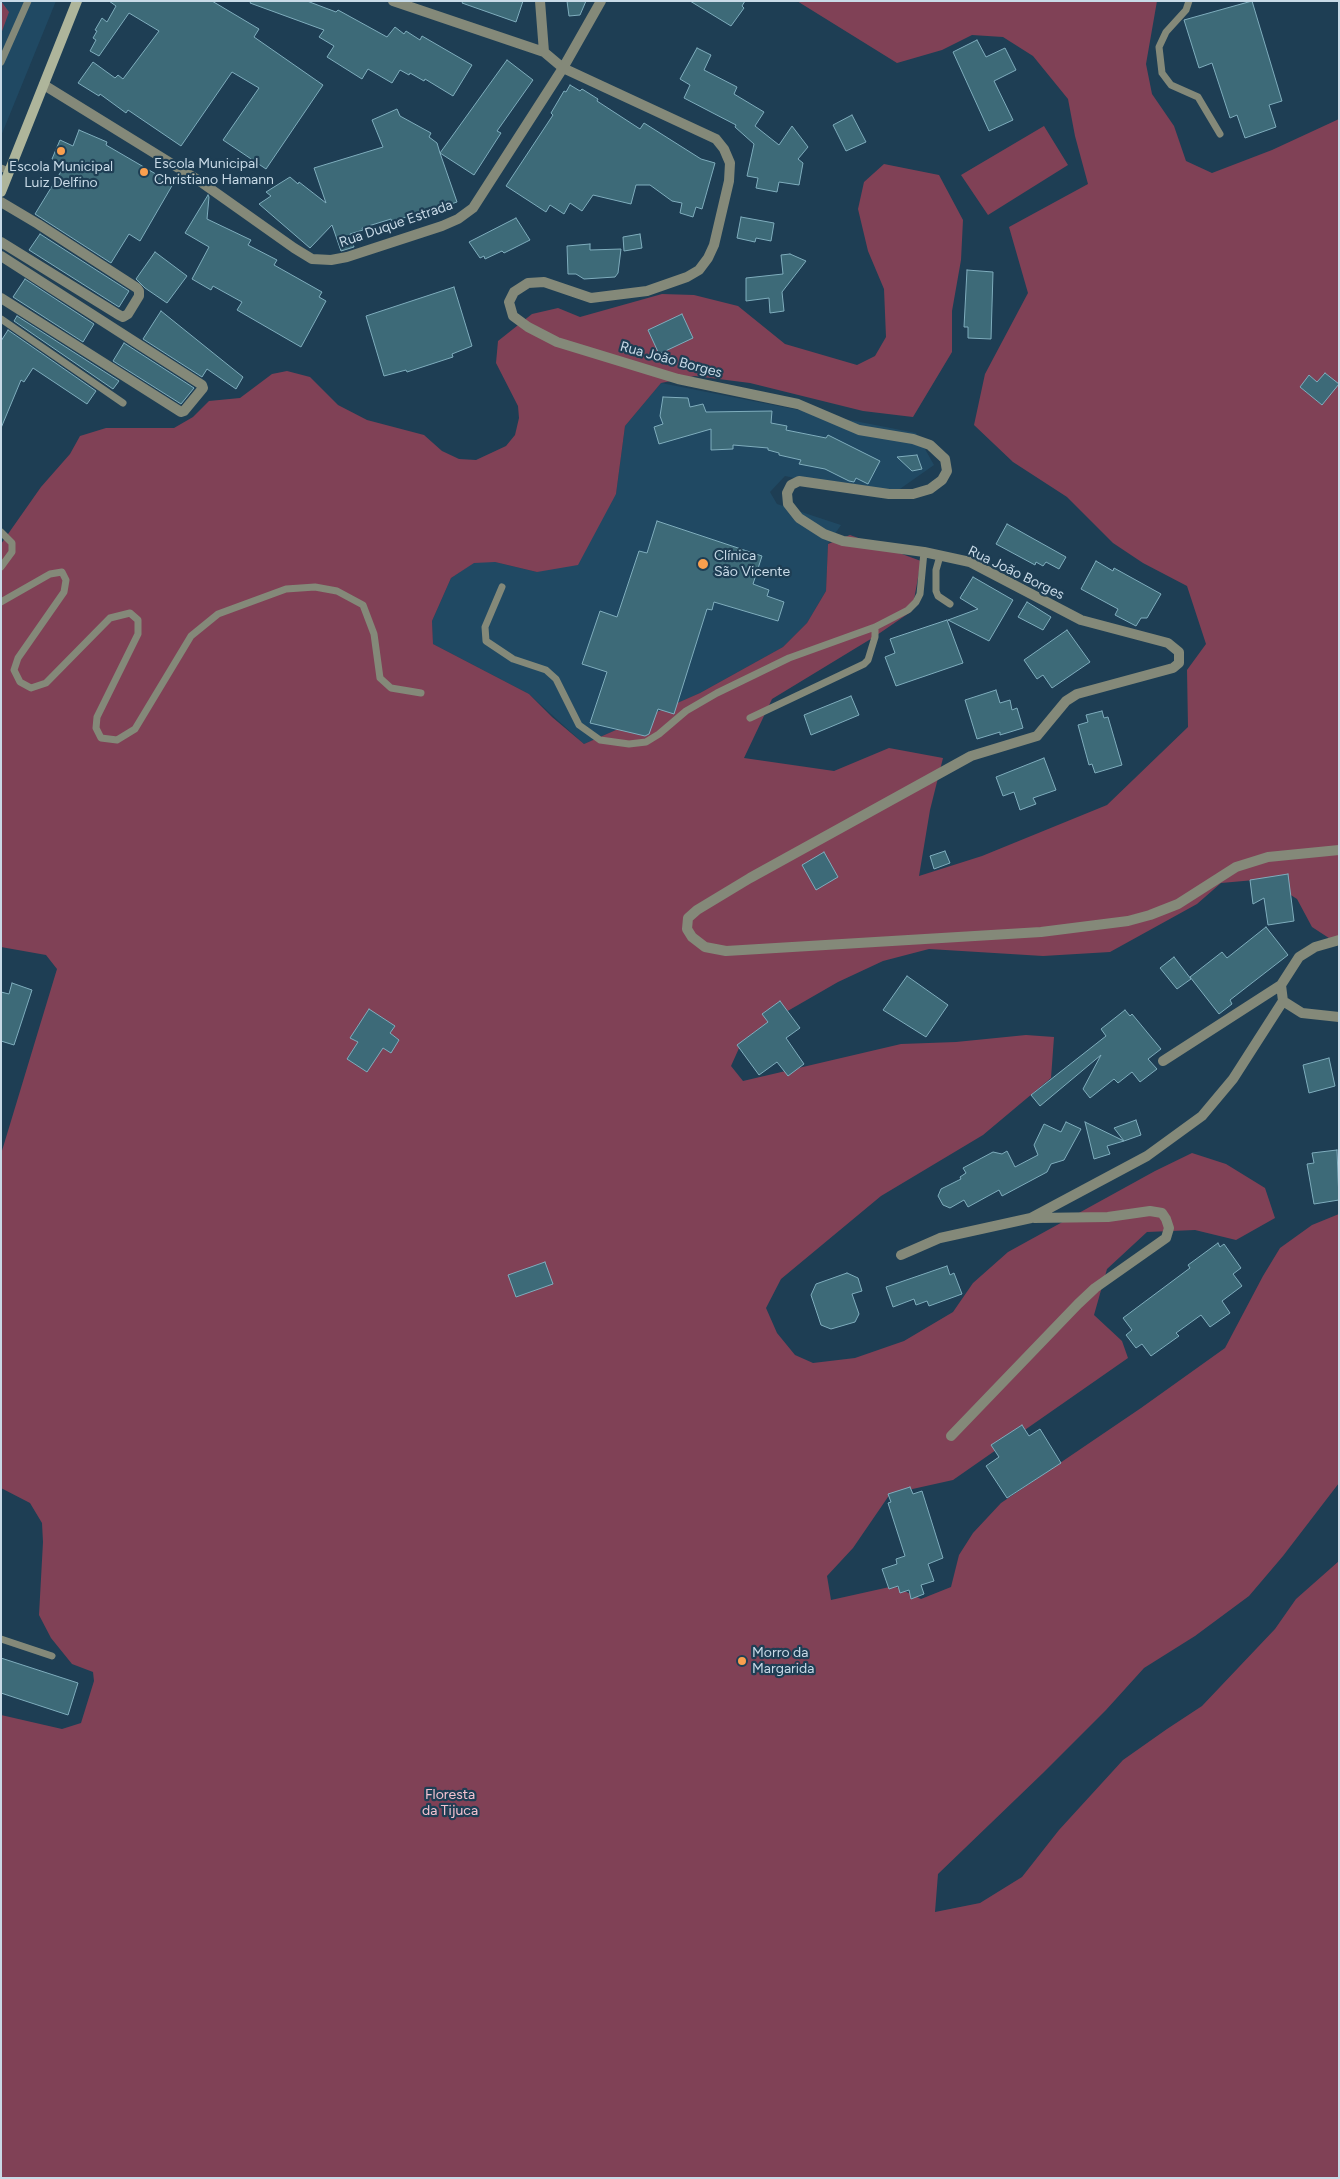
<!DOCTYPE html>
<html>
<head>
<meta charset="utf-8">
<style>
	body { margin:0 }
	#map { position:relative; width:1340px; height:2179px; overflow:hidden; background:#1e3e54; font-family:Figtree,sans-serif }
	canvas { display:block }
	.frame { position:absolute; inset:0; border:2px solid #c8dae7; pointer-events:none }
</style>
</head>
<body>
<div id="map">
<canvas width="1340" height="2179"></canvas>
<div class="frame"></div>
</div>
<script>
const g = document.querySelector('canvas').getContext('2d');
g.lineJoin = 'round';
function fill(path, color) {
  g.fillStyle = color;
  g.fill(path, 'evenodd');
}
function poly(rows) {
  const path = new Path2D();
  for (const r of rows) {
    path.moveTo(r[0], r[1]);
    for (let i = 2; i < r.length; i += 2) path.lineTo(r[i], r[i + 1]);
  }
  return path;
}
function strokePath(path, color, width, dash) {
  g.strokeStyle = color;
  g.lineWidth = width;
  g.lineCap = dash ? 'butt' : 'round';
  g.setLineDash(dash || []);
  g.stroke(path);
}
function write(font, color, halo, rows, align = 'center') {
  g.font = font + ' Figtree,sans-serif';
  g.lineWidth = 4.5;
  g.setLineDash([]);
  g.textBaseline = 'middle';
  g.strokeStyle = halo;
  g.fillStyle = color;
  for (const [text, x, y, turn = 0] of rows) {
    g.save();
    g.translate(x, y);
    g.rotate((+turn || 0) * Math.PI / 180);
    g.textAlign = isNaN(turn) ? turn : align;
    if (halo) g.strokeText(text, 0, 0);
    g.fillText(text, 0, 0);
    g.restore();
  }
}
const built = poly([
	[1,1,56,1,1,136],
	[661,383,916,433,934,465,887,498,785,476,770,492,777,504,841,525,828,544,826,591,807,623,783,647,700,693,584,744,529,694,433,644,432,621,451,578,474,562,495,562,537,572,616,494,625,426]
]);
const green = poly([
	[1,1,9,12,1,34],
	[797,1,1157,1,1146,64,1152,94,1174,126,1186,161,1212,173,1272,150,1339,119,1339,940,1335,942,1312,927,1297,899,1266,879,1221,883,1197,904,1110,952,1043,956,929,949,883,961,838,982,772,1020,740,1046,731,1066,743,1081,901,1044,956,1042,1026,1035,1054,1037,1051,1078,983,1135,881,1196,781,1279,766,1308,777,1333,795,1355,813,1363,855,1358,904,1341,953,1312,973,1283,1008,1252,1155,1171,1192,1153,1226,1164,1265,1188,1275,1218,1236,1240,1195,1230,1147,1232,1107,1269,1094,1315,1122,1341,1128,1358,953,1480,890,1494,853,1548,827,1576,831,1600,894,1586,921,1599,951,1587,959,1555,973,1533,1001,1503,1141,1408,1225,1348,1263,1276,1280,1248,1312,1225,1339,1214,1339,1483,1283,1556,1249,1596,1195,1636,1144,1668,1106,1710,1043,1773,938,1874,935,1912,980,1903,1022,1877,1059,1830,1123,1760,1167,1729,1202,1706,1275,1629,1296,1599,1339,1561,1339,2178,1,2178,1,1715,62,1729,81,1723,94,1681,93,1672,72,1664,51,1638,39,1615,43,1542,42,1523,30,1503,1,1488,1,1154,57,969,46,955,1,947,1,544,41,487,70,454,80,436,106,428,174,428,193,417,209,401,240,398,272,374,287,371,310,377,338,405,367,420,424,435,442,451,459,459,476,460,506,446,515,435,519,418,518,406,496,363,498,341,532,314,558,308,580,317,662,294,694,295,738,306,785,344,857,365,875,356,886,337,884,289,868,251,858,209,864,182,884,164,939,175,963,220,961,260,952,311,952,352,913,417,863,411,750,383,695,376,661,383,625,426,616,494,578,565,537,572,495,562,474,563,451,578,432,621,433,644,529,694,552,717,584,744,700,693,783,647,807,623,826,591,828,544,850,535,921,561,912,611,874,637,772,699,744,758,834,771,889,748,943,758,930,810,919,876,982,856,1107,805,1188,727,1187,670,1206,644,1187,586,1143,563,1113,543,1067,497,1013,462,974,425,985,374,1028,293,1009,227,1088,184,1075,136,1068,99,1033,56,1003,37,972,35,942,50,897,63],
	[1044,126,1068,165,988,215,961,175]
]);
const building = poly([
	[109,1,212,1,259,29,254,37,323,85,266,169,223,140,259,88,232,72,181,146,128,110,126,113,100,94,99,96,78,83,93,62,115,78,118,75,123,79,159,31,129,13,99,56,90,51,96,40,93,38,97,31,95,30,102,18,107,22,116,6,109,1],
	[251,1,307,1,336,12,338,10,387,37,395,27,404,34,406,31,420,40,422,36,472,65,453,96,425,79,424,81,410,73,409,75,400,70,392,83,368,69,362,79,327,57,334,46,319,37,324,30,250,3,251,1],
	[463,1,523,1,516,22,462,3,463,1],
	[567,1,586,1,580,15,569,16,567,1],
	[690,1,745,1,742,6,744,8,731,26,690,1],
	[1252,1,1282,101,1269,105,1276,127,1245,138,1237,115,1230,118,1212,63,1199,68,1184,20,1252,1],
	[977,40,986,57,1005,48,1016,70,994,81,1013,120,989,131,953,52,977,40],
	[697,48,711,55,704,70,737,87,734,94,764,112,755,126,779,145,792,126,808,147,798,159,803,163,799,185,779,182,777,192,756,188,758,178,747,176,754,144,735,127,736,125,684,98,690,85,680,79,697,48],
	[507,60,533,80,497,131,501,133,474,175,440,153,457,202,410,218,409,216,392,222,391,219,362,228,363,230,350,234,354,247,341,251,332,225,310,248,259,204,271,196,266,192,290,177,298,184,299,182,326,203,314,168,383,147,372,120,397,109,400,116,431,133,429,137,437,143,440,153,507,60],
	[570,85,580,91,582,89,598,99,597,101,640,129,644,123,701,159,715,163,702,209,696,207,693,217,680,213,682,203,672,201,650,185,636,185,631,204,593,195,582,211,570,203,564,214,550,205,546,212,506,186,553,115,551,113,564,91,566,92,570,85],
	[852,115,866,142,846,151,833,125,852,115],
	[79,130,107,142,106,145,173,184,140,241,129,234,111,263,35,214,65,165,52,159,60,140,73,146,79,130],
	[208,195,209,197,207,219,251,240,248,245,277,260,274,265,322,292,319,297,326,301,301,347,237,310,242,302,213,286,211,290,192,279,209,247,185,233,208,195],
	[741,217,774,223,771,241,756,238,755,242,737,238,741,217],
	[516,218,530,240,504,253,502,251,485,259,484,256,480,258,469,242,516,218],
	[40,234,129,291,119,307,29,250,40,234],
	[640,234,642,248,624,251,623,237,640,234],
	[590,244,590,250,621,249,618,273,615,277,584,279,576,274,568,274,567,246,590,244],
	[155,252,187,276,167,303,145,288,136,279,155,252],
	[790,254,806,261,782,292,784,311,770,313,769,298,746,301,746,278,783,274,781,255,790,254],
	[967,270,993,272,991,339,968,338,968,327,964,327,967,270],
	[25,279,94,324,83,342,13,297,25,279],
	[454,287,472,346,452,354,453,357,407,372,406,370,384,376,366,316,454,287],
	[161,311,243,377,236,389,207,369,202,377,143,339,161,311],
	[682,314,693,338,659,354,648,330,682,314],
	[17,316,119,381,113,389,14,321,17,316],
	[8,330,96,391,87,404,33,368,24,382,21,380,1,428,1,341,8,330],
	[124,343,194,388,181,404,113,361,124,343],
	[1325,373,1339,384,1322,405,1300,387,1309,375,1317,382,1325,373],
	[663,397,688,398,690,407,703,404,706,412,772,411,771,423,787,426,786,430,826,438,828,435,880,461,868,484,856,478,854,482,849,481,825,469,799,464,801,460,779,455,779,453,768,450,768,448,733,445,733,449,711,450,711,429,659,444,654,427,663,424,660,416,663,397],
	[917,455,922,469,912,471,897,457,917,455],
	[657,521,762,556,753,584,769,590,767,596,784,602,778,621,714,602,712,610,707,609,674,714,658,709,649,734,645,736,590,723,607,672,582,664,600,611,617,617,639,551,647,553,657,521],
	[1007,524,1066,557,1059,569,1046,562,1043,566,1036,562,1035,565,996,544,1007,524],
	[1096,561,1113,571,1114,568,1161,594,1147,618,1141,618,1136,626,1115,615,1118,609,1081,589,1096,561],
	[973,577,1013,600,989,641,948,620,978,609,960,598,973,577],
	[1027,602,1051,617,1043,630,1018,617,1027,602],
	[947,620,963,663,896,686,885,657,895,653,890,639,947,620],
	[1067,630,1090,662,1052,688,1043,675,1037,679,1024,660,1067,630],
	[996,690,1000,703,1010,700,1012,710,1017,708,1023,728,1000,735,1000,732,977,739,965,700,996,690],
	[851,696,859,715,811,735,804,715,851,696],
	[1102,711,1104,718,1108,717,1122,765,1095,773,1092,764,1089,765,1078,725,1088,722,1086,715,1102,711],
	[1044,758,1056,790,1033,798,1036,804,1020,810,1014,792,1003,796,996,777,1044,758],
	[945,851,950,863,934,869,930,856,945,851],
	[824,852,838,877,816,890,802,865,824,852],
	[1288,874,1294,921,1268,925,1264,898,1253,904,1250,880,1288,874],
	[1266,927,1288,955,1230,1000,1232,1004,1219,1014,1190,977,1222,952,1227,958,1266,927],
	[1174,957,1191,979,1177,989,1160,968,1174,957],
	[907,976,948,1005,926,1037,883,1010,907,976],
	[12,983,32,990,14,1045,1,1041,1,992,9,994,12,983],
	[780,1001,800,1028,786,1038,804,1064,788,1076,777,1062,759,1075,737,1045,768,1022,762,1014,780,1001],
	[369,1009,395,1026,390,1033,399,1040,391,1053,383,1048,367,1072,347,1059,358,1042,350,1038,369,1009],
	[1125,1010,1130,1016,1132,1014,1161,1049,1148,1059,1157,1069,1140,1082,1132,1072,1118,1083,1114,1079,1090,1098,1083,1089,1101,1055,1040,1106,1031,1095,1106,1036,1101,1029,1125,1010],
	[1329,1058,1335,1086,1309,1093,1303,1065,1329,1058],
	[1136,1120,1141,1135,1124,1141,1114,1128,1136,1120],
	[1066,1122,1081,1129,1064,1160,1051,1164,1047,1172,1002,1196,999,1190,968,1207,964,1200,950,1208,943,1205,938,1196,941,1189,961,1179,960,1177,966,1173,963,1168,993,1152,1002,1154,1007,1151,1015,1167,1038,1155,1034,1145,1044,1124,1061,1132,1066,1122],
	[1085,1122,1124,1141,1107,1146,1110,1154,1094,1159,1085,1122],
	[1337,1150,1339,1200,1314,1204,1307,1164,1314,1163,1312,1153,1337,1150],
	[1218,1243,1220,1247,1224,1244,1241,1268,1233,1274,1242,1286,1222,1301,1230,1313,1210,1327,1201,1315,1176,1333,1179,1336,1151,1356,1142,1344,1136,1348,1126,1335,1132,1330,1123,1318,1190,1268,1188,1265,1218,1243],
	[545,1262,553,1284,516,1297,508,1275,545,1262],
	[947,1266,950,1275,954,1273,962,1294,929,1306,927,1301,916,1305,914,1299,893,1307,886,1287,947,1266],
	[847,1273,858,1278,862,1291,852,1294,859,1314,855,1322,831,1329,821,1325,811,1295,816,1284,847,1273],
	[1022,1425,1029,1436,1040,1429,1061,1463,1007,1498,986,1466,999,1457,991,1445,1022,1425],
	[910,1487,913,1494,922,1491,943,1558,928,1564,934,1581,921,1585,924,1594,911,1599,909,1590,900,1593,898,1586,889,1589,882,1569,897,1564,896,1559,905,1556,888,1503,891,1502,888,1494,910,1487],
	[1,1658,78,1683,68,1715,1,1693,1,1658]
]);
const lane = poly([
	[1189,1,1186,10,1166,32,1159,47,1162,73,1171,85,1198,97,1220,134],
	[1,62,28,1],
	[1,168,9,171],
	[1,319,123,403],
	[1,532,12,543,12,552,1,567],
	[940,556,936,570,936,591,938,596,950,604],
	[502,587,485,627,486,641,513,659,546,670,556,679,579,725,600,740,629,744,646,742,659,734,686,711,717,693,789,658,875,627,908,610,916,602,920,594,924,552],
	[1,602,50,574,62,572,66,580,64,592,18,658,14,670,20,682,31,688,46,683,110,618,130,613,138,620,138,634,97,717,96,728,101,738,117,740,135,729,191,636,218,614,286,589,315,587,337,591,363,605,374,634,380,678,391,688,421,693],
	[750,718,864,664,868,660,875,637,875,627],
	[1,1639,52,1656]
]);
const street = poly([
	[393,1,544,52,563,68,716,139,724,149,730,163,729,181,714,245,708,258,699,270,687,277,647,291,591,298,544,282,528,283,514,292,509,302,513,316,528,327,557,342,678,379,798,404,859,430,913,439,930,445,945,459,947,471,942,480,930,489,913,494,889,494,799,481,791,485,787,493,788,504,799,518,824,534,843,541,924,552,970,562,1081,620,1168,643,1179,652,1179,663,1173,668,1077,694,1066,701,1037,736,971,756,750,878,697,910,688,918,687,929,692,937,705,947,726,951,1041,932,1128,921,1150,915,1178,904,1236,867,1268,857,1339,850],
	[540,1,544,52],
	[44,85,198,180,294,248,312,259,331,260,347,257,442,226,458,219,473,208,563,68,601,1],
	[1,202,38,224,137,288,139,291,139,296,128,314,123,317,119,315,1,242],
	[1,256,202,385,203,388,184,411,181,412,1,298],
	[1339,940,1315,947,1299,957,1281,985,1283,1001,1302,1013,1339,1017],
	[1163,1061,1281,985],
	[901,1255,940,1238,1031,1218,1147,1156,1202,1116,1233,1079,1283,1001],
	[951,1436,1078,1304,1095,1288,1166,1238,1169,1228,1166,1219,1162,1213,1150,1211,1108,1217,1034,1218]
]);
const secondary = poly([
	[1,192,77,1]
]);
const markers = [
	[61,151,5,"#fa9f4e"],
	[144,172,5,"#fa9f4e"],
	[703,564,6,"#fa9f4e"],
	[742,1661,5,"#fa9f4e"]
];
const poiNames = [
	["Escola Municipal",154,164],
	["Christiano Hamann",154,180],
	["Escola Municipal",61,167,"center"],
	["Luiz Delfino",61,183,"center"],
	["Clínica",714,556],
	["São Vicente",714,572],
	["Morro da",752,1653],
	["Margarida",752,1669]
];
const streetNames = [
	["Rua Duque Estrada",396,224,-19],
	["Rua João Borges",671,360,15],
	["Rua João Borges",1016,573,26]
];
const parkNames = [
	["Floresta",450,1795],
	["da Tijuca",450,1811]
];
fill(built, '#204963');
fill(green, '#804156');
fill(building, '#3d6a78');
strokePath(building, '#7fadbd', 1);
strokePath(lane, '#848979', 7);
strokePath(street, '#848979', 10);
strokePath(secondary, '#aeb59b', 10);
for (const [x, y, r, color] of markers) {
  const dot = new Path2D();
  dot.arc(x, y, r, 0, 2 * Math.PI);
  g.fillStyle = color;
  g.fill(dot);
  strokePath(dot, '#1e3e54', 2);
}
write('14px', '#c8dae7', '#1e3e54', poiNames, 'left');
write('14px', '#c8dae7', '#1e3e54', streetNames);
write('14px', '#f4c2d0', '#1e3e54', parkNames);
</script>
</body>
</html>
